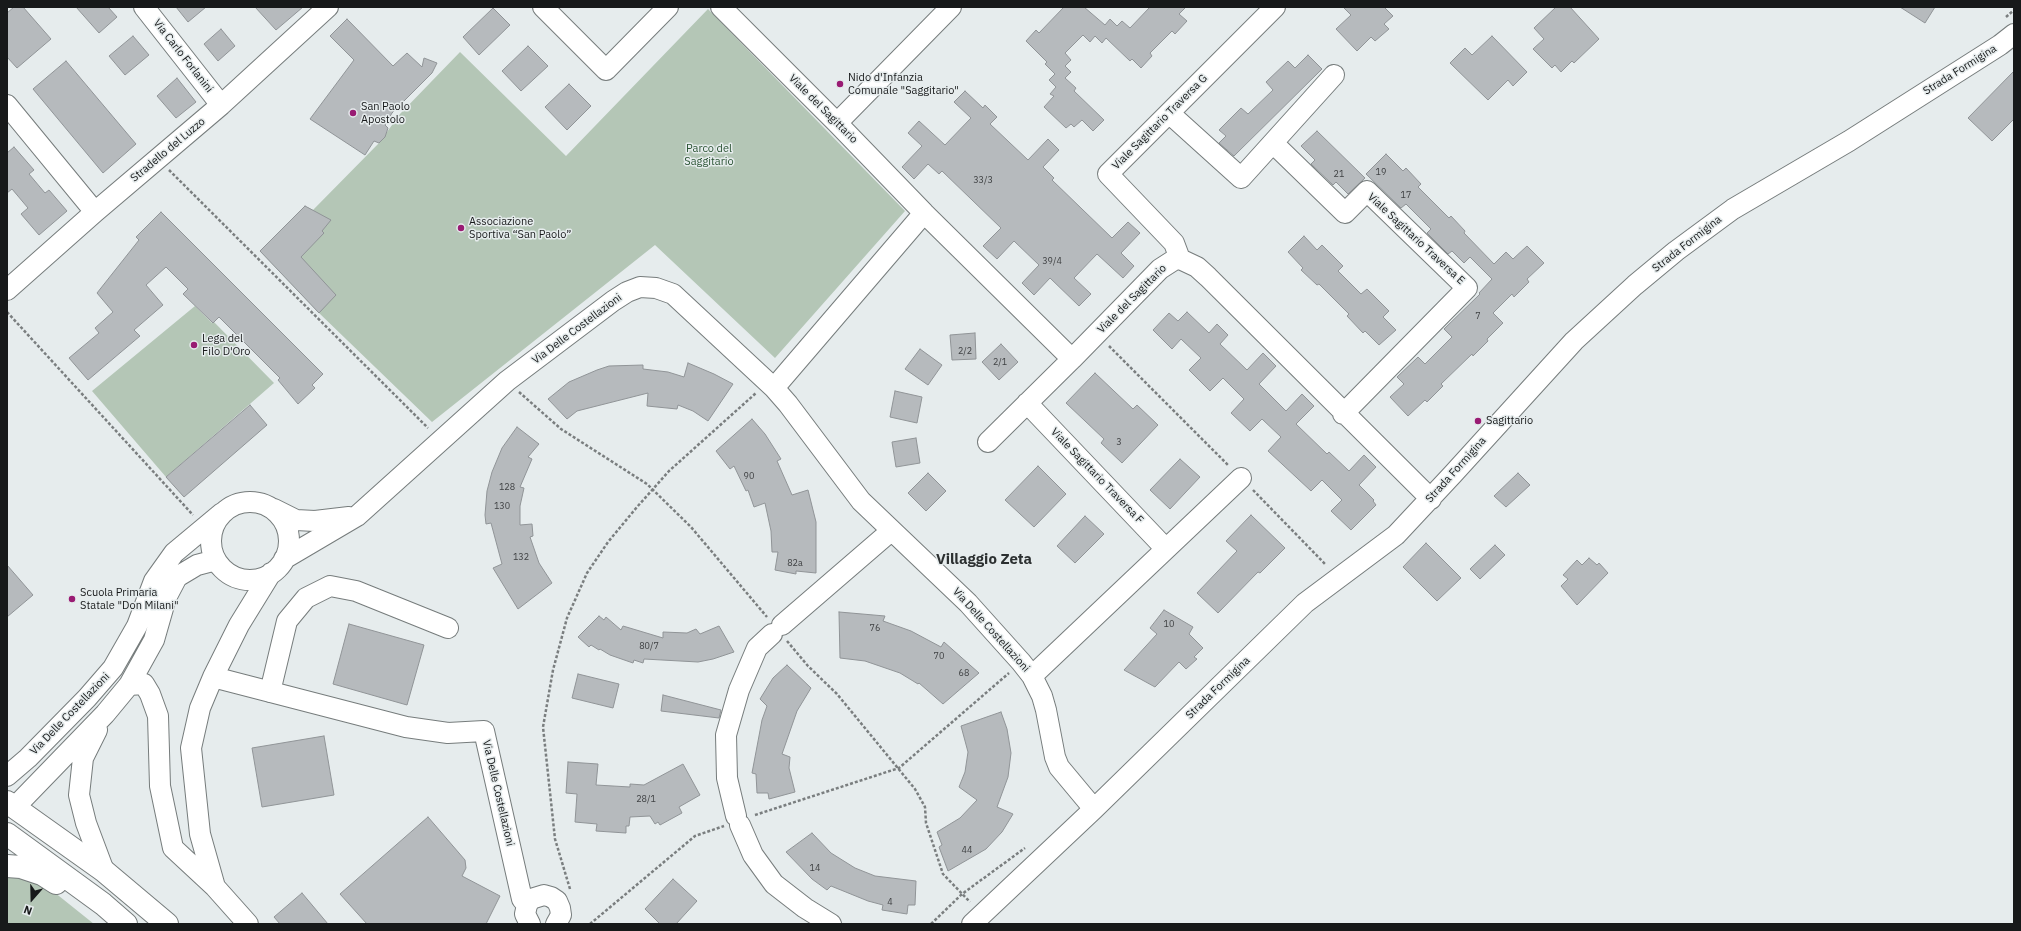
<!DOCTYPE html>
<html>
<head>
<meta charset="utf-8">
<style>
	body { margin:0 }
	#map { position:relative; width:2021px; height:931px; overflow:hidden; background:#e6eced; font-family:"IBM Plex Sans",sans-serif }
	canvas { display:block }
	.frame { position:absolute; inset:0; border:8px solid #17191a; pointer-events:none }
	.north { position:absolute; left:12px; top:879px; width:40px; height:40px; -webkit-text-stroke:3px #e6eced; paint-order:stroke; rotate:200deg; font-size:11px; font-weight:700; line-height:16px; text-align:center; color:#17191a }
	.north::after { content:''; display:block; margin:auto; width:14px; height:18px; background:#17191a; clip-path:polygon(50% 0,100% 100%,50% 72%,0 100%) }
</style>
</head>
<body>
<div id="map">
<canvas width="2021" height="931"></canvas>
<div class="frame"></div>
<div class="north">N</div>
</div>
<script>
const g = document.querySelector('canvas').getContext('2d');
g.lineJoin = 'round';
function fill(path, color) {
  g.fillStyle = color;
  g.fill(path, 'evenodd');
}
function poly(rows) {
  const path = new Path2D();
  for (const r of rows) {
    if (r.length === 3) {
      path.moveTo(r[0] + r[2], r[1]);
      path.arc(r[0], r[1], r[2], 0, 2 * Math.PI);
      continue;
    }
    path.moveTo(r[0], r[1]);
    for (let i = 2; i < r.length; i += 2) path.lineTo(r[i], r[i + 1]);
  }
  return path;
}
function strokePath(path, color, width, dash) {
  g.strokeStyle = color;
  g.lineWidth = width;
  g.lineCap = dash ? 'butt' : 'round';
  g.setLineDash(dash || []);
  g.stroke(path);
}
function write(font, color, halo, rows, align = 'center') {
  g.font = font + ' "IBM Plex Sans",sans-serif';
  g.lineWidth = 3;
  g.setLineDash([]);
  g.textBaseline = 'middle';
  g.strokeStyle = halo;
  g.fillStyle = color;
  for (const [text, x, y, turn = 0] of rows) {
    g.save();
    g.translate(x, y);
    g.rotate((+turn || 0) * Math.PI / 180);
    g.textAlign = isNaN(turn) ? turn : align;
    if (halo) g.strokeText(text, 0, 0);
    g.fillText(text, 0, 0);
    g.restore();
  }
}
const green = poly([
	[708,9,905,211,775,358,655,245,432,422,319,313,260,251,305,206,313,210,379,143,400,114,460,52,566,156],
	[195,306,212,323,214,322,274,383,166,477,92,391],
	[7,873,44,884,94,924,7,924]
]);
const building = poly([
	[14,7,23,7,51,39,17,68,7,57,7,13,14,7],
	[76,7,108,7,117,17,99,33,76,7],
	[176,7,206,7,188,22,176,7],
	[255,7,303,7,276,30,255,7],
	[1064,7,1084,7,1105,25,1110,19,1117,26,1122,21,1130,28,1150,7,1186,7,1179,14,1187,21,1175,34,1172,31,1150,53,1152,56,1141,68,1132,59,1130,61,1106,38,1102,43,1095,36,1090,42,1083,35,1065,53,1071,60,1065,66,1071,72,1065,78,1076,88,1074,91,1104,120,1093,131,1082,120,1074,127,1071,124,1066,128,1044,107,1054,96,1050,94,1056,87,1049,80,1055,74,1045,64,1047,62,1026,41,1036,30,1039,33,1064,7],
	[1343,7,1384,7,1393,16,1384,24,1389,29,1375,41,1371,37,1357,51,1336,29,1351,15,1343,7],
	[1556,7,1570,7,1599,39,1574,63,1572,61,1561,72,1555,65,1552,68,1533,49,1544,39,1534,28,1556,7],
	[1900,7,1935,7,1925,23,1900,7],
	[493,8,510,25,479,55,463,37,493,8],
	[347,19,393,66,407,53,422,67,424,58,437,63,432,73,392,113,385,125,388,128,385,137,379,143,374,141,365,155,310,119,354,60,330,36,347,19],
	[221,29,235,46,218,61,204,44,221,29],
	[133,36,149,55,125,75,109,56,133,36],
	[1492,36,1527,72,1513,86,1508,80,1488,100,1450,63,1465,48,1472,55,1492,36],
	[528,46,548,66,521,91,502,71,528,46],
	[1308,55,1322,69,1234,156,1219,143,1226,136,1219,130,1241,108,1248,114,1273,90,1266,82,1288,61,1295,68,1308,55],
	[66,61,136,144,103,173,33,89,66,61],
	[2014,71,2014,119,1992,141,1968,118,2014,71],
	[177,78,196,102,176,118,157,96,177,78],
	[569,84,591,106,567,130,545,107,569,84],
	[965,91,983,108,985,105,997,117,990,124,1028,160,1048,139,1059,150,1043,167,1054,178,1052,180,1112,238,1128,222,1140,233,1121,253,1134,266,1123,278,1097,254,1074,278,1091,294,1079,306,1050,278,1034,295,1022,283,1039,265,1014,241,997,259,983,246,1001,228,942,171,939,174,928,164,914,179,902,167,922,146,908,133,919,121,945,145,971,118,954,102,965,91],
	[1317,131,1365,178,1348,194,1336,182,1333,185,1311,164,1315,160,1301,146,1317,131],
	[14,147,34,170,29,174,45,193,49,190,67,211,39,235,21,214,28,208,12,189,7,193,7,153,14,147],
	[1386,154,1403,171,1406,168,1421,184,1418,187,1449,218,1451,216,1465,231,1464,233,1494,264,1506,252,1513,259,1527,246,1544,263,1527,279,1529,282,1514,297,1512,294,1493,313,1503,323,1487,339,1488,341,1473,356,1472,354,1441,384,1443,386,1427,402,1425,400,1408,416,1390,397,1404,384,1397,377,1418,357,1425,364,1452,337,1444,329,1480,294,1479,293,1492,279,1470,257,1464,263,1452,251,1448,254,1427,233,1431,229,1406,204,1401,208,1366,174,1386,154],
	[305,206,331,220,322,231,324,233,301,257,336,295,319,313,260,251,305,206],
	[161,212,323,374,312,385,315,388,298,404,278,380,280,378,219,317,213,323,183,294,188,289,166,267,146,285,163,305,134,330,140,336,88,380,69,358,99,333,95,328,113,312,97,293,139,240,136,237,161,212],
	[1304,236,1317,250,1322,245,1343,266,1338,271,1361,294,1367,289,1389,311,1383,317,1396,330,1379,345,1365,331,1363,333,1347,316,1349,314,1319,284,1317,285,1301,270,1303,268,1288,252,1304,236],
	[1187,312,1209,333,1217,324,1228,335,1220,344,1247,370,1263,353,1276,366,1259,384,1286,411,1302,394,1314,406,1296,424,1327,454,1329,452,1349,471,1364,455,1376,467,1359,485,1374,500,1373,501,1376,505,1351,530,1331,511,1342,500,1322,480,1311,491,1268,451,1281,437,1262,419,1250,431,1231,413,1244,399,1223,378,1210,391,1189,370,1201,358,1181,339,1172,349,1153,330,1169,313,1178,321,1187,312],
	[975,333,976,359,952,360,950,335,975,333],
	[1001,344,1018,362,999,380,982,362,1001,344],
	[920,349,942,365,928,385,905,369,920,349],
	[688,363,714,374,733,384,708,421,693,411,678,405,677,409,647,406,648,393,577,411,567,419,548,399,569,382,597,370,609,366,643,365,643,369,668,372,684,377,688,363],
	[1095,373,1133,409,1137,405,1158,425,1122,463,1101,443,1104,439,1066,403,1095,373],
	[895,391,922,397,917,423,890,417,895,391],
	[250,405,267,425,184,497,166,477,250,405],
	[752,419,765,434,781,459,777,461,792,495,808,490,816,522,816,573,796,571,796,574,775,570,778,552,772,552,771,531,765,503,754,507,748,490,746,491,734,466,730,469,716,451,752,419],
	[517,427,539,444,528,457,532,459,520,487,524,488,520,506,520,525,532,524,533,536,530,537,539,563,552,583,518,609,493,568,502,564,491,523,486,524,485,515,487,491,492,472,502,448,517,427],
	[916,438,920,463,896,467,892,442,916,438],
	[1180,459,1200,477,1170,509,1150,490,1180,459],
	[1038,466,1066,494,1034,527,1005,500,1038,466],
	[928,473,946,491,926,511,908,493,928,473],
	[1518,473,1530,485,1506,507,1494,496,1518,473],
	[1251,515,1285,548,1260,573,1258,572,1218,613,1197,593,1237,551,1226,541,1251,515],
	[1085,516,1104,534,1075,563,1057,546,1085,516],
	[1426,543,1461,578,1437,601,1403,567,1426,543],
	[1495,545,1505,555,1480,579,1470,569,1495,545],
	[1589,558,1597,565,1599,563,1608,573,1577,605,1561,586,1568,579,1563,575,1577,560,1582,565,1589,558],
	[7,565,33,595,7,617,7,565],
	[1164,610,1193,627,1189,634,1203,648,1194,657,1197,659,1186,669,1179,662,1155,687,1124,670,1157,634,1150,628,1164,610],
	[839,612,885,616,883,621,911,631,941,647,944,642,979,673,943,704,919,683,918,684,900,673,865,661,840,658,839,612],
	[599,616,604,620,606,617,621,630,623,626,663,638,663,632,687,633,696,629,700,634,719,626,734,652,713,659,698,662,644,659,643,663,634,660,633,663,610,655,600,649,599,650,591,645,589,647,578,637,599,616],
	[349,624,424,645,407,705,333,684,349,624],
	[787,665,811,688,797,711,782,754,790,757,789,768,795,792,769,799,768,793,757,793,756,774,752,773,762,720,767,706,760,699,773,678,787,665],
	[578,674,619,684,613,708,572,698,578,674],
	[663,695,721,710,719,718,661,711,663,695],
	[1001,712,1007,729,1011,753,1008,777,997,807,1013,814,1002,832,986,849,948,871,939,847,942,845,937,832,960,818,977,800,959,787,965,772,968,752,961,726,1001,712],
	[324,736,334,795,262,807,252,748,324,736],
	[568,762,598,764,596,785,630,787,630,784,644,785,683,764,700,795,679,807,682,813,660,825,658,822,655,824,650,816,630,817,629,826,626,826,626,833,596,831,597,824,575,822,577,794,566,793,568,762],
	[428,817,465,860,466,868,462,876,500,896,486,924,367,924,340,894,428,817],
	[812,833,831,853,855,868,875,876,916,881,915,905,908,905,907,914,882,910,883,905,868,901,831,886,827,890,812,879,786,852,812,833],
	[673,879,697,901,676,924,660,924,645,909,673,879],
	[302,893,328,924,280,924,274,917,302,893]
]);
const path = poly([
	[2006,17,2014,10],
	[169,170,428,428],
	[7,312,193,515],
	[1109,346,1228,465],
	[519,392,561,429,647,484,691,527,767,617],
	[1253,490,1326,565],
	[787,641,808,666,837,694,915,789,925,807,926,823,943,874,970,902],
	[755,815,899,768,1009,673],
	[570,889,555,839,543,727,553,670,567,618,587,573,608,542,637,507,669,471,756,393],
	[590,924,695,836,724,826],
	[931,924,962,894,1025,848]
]);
const minor = poly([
	[144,7,221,105],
	[543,7,606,70,668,7],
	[721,7,837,123,924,213,1072,359,1160,269,1174,260,1180,259,1197,267,1208,277,1431,499],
	[7,105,95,212],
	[1169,113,1241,178,1334,75],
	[837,123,951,7],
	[1273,143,1345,213,1367,191,1467,288,1343,414],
	[1180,259,1174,243,1108,174,1275,7],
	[7,290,95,212,221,105,328,7],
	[774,388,924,213],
	[1027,403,1166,549],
	[988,442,1072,359],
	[250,541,39],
	[274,509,296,520,315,521,349,517],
	[284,559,357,516,507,381,613,301,627,292,640,287,656,288,673,294,774,388,788,404,861,501,968,603,1021,662,1032,676,1042,696,1046,710,1055,757,1059,767,1094,809],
	[782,625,891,531],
	[1032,676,1241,478],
	[213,677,406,727,448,733,484,731,522,899,527,905],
	[129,685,144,684,150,694,158,716,160,786,173,848,215,887,248,924],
	[270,692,287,621,306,598,330,586,356,591,448,628],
	[97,730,83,758,79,795,86,823,104,871],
	[7,776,28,758,87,698,113,668,137,626,154,581,174,553,222,513],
	[14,808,105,714,129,685,154,640,166,598,177,577,197,565,216,560],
	[736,816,727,778,726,735,739,690,757,648,772,634],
	[740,825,753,855,774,884,805,908,831,924],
	[215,887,200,834,191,748,200,708,213,677,239,625,271,573],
	[530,924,525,914,527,905,531,899,544,895,551,897,557,901,560,908,561,915,556,924],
	[972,924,1094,809,1305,603,1396,535,1453,474,1574,341,1635,285,1676,251,1733,209,1849,141,2000,45,2014,34]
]);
const major = poly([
	[7,802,104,871,167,924],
	[7,834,103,904,126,924],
	[7,866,21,867,42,874,56,883]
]);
const markers = [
	[840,84,4,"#991b73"],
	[353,113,4,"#991b73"],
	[461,228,4,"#991b73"],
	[194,345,4,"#991b73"],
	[1478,421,4,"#991b73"],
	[72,599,4,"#991b73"]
];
const numberNames = [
	["19",1381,172],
	["21",1339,174],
	["33/3",983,180],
	["17",1406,195],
	["39/4",1052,261],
	["7",1478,316],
	["2/2",965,351],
	["2/1",1000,362],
	["3",1119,442],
	["90",749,476],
	["128",507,487],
	["130",502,506],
	["132",521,557],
	["82a",795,563],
	["10",1169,624],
	["76",875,628],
	["80/7",649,646],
	["70",939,656],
	["68",964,673],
	["28/1",646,799],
	["44",967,850],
	["14",815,868],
	["4",890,902]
];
const streetNames = [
	["Via Carlo Forlanini",183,56,52],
	["Strada Formigina",1960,70,-32],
	["Viale del Sagittario",823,109,45],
	["Viale Sagittario Traversa G",1160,122,-45],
	["Stradello del Luzzo",168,150,-40],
	["Viale Sagittario Traversa E",1416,239,43],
	["Strada Formigina",1687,244,-38],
	["Viale del Sagittario",1132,299,-45],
	["Via Delle Costellazioni",577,329,-37],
	["Strada Formigina",1456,470,-48],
	["Viale Sagittario Traversa F",1097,476,46],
	["Via Delle Costellazioni",991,630,48],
	["Strada Formigina",1218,688,-44],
	["Via Delle Costellazioni",70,714,-46],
	["Via Delle Costellazioni",498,793,77]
];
const poiNames = [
	["Nido d'Infanzia",848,78],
	["Comunale \"Saggitario\"",848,91],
	["San Paolo",361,107],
	["Apostolo",361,120],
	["Associazione",469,222],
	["Sportiva “San Paolo”",469,235],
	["Lega del",202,339],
	["Filo D'Oro",202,352],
	["Sagittario",1486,421],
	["Scuola Primaria",80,593],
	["Statale \"Don Milani\"",80,606]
];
const parkNames = [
	["Parco del",709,149],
	["Saggitario",709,162]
];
const districtNames = [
	["Villaggio Zeta",984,560]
];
fill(green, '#b4c6b6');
fill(building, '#b6babd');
strokePath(building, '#909497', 1);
strokePath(minor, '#767c7c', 22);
strokePath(major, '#767c7c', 24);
strokePath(path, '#7a7e7f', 2.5, [3, 2]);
strokePath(minor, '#fff', 20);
strokePath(major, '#fff', 22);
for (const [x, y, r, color] of markers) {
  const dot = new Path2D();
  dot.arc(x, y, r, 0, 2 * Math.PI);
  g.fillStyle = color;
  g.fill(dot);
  strokePath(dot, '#e6eced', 1.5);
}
write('9px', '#3f4143', null, numberNames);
write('11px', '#17191a', '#e6eced', streetNames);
write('11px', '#17191a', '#e6eced', poiNames, 'left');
write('11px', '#295232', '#e6eced', parkNames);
write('bold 15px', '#2c3031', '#e6eced', districtNames);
</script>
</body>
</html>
